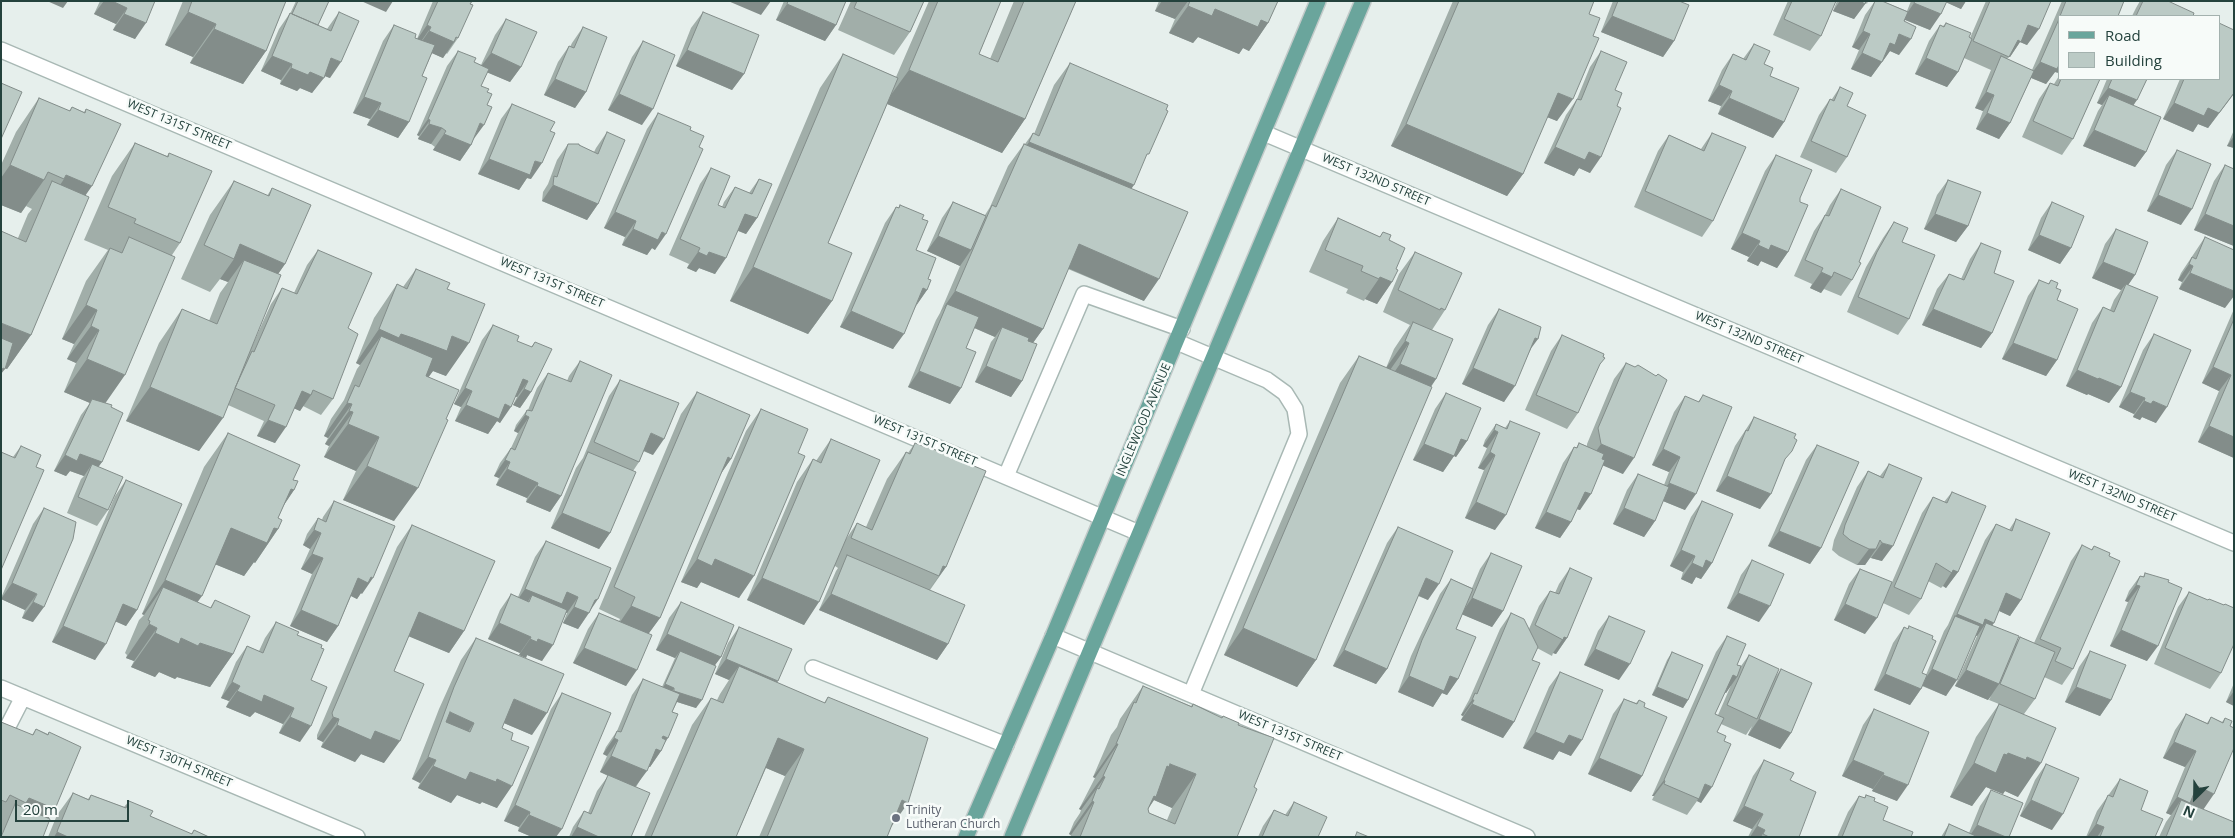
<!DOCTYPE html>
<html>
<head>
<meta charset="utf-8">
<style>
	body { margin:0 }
	#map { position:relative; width:2235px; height:838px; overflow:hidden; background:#e6efec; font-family:"Open Sans",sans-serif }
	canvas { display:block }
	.frame { position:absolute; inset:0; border:2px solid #24423d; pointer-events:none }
	.legend { position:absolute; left:2058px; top:15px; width:162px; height:65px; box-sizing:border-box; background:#f7fbf9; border:1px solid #a3b1ae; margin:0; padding:6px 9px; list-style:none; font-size:15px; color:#24423d }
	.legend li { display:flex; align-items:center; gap:10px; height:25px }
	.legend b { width:25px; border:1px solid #a3b1ae }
	.north { position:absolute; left:2170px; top:773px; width:50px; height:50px; -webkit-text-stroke:4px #f7fbf9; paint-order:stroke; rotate:203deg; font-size:14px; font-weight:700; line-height:20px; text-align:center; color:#24423d }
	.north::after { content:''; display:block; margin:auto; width:18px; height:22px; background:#24423d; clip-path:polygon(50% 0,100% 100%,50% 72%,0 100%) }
	.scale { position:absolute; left:15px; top:800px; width:114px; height:22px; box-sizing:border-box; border:2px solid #24423d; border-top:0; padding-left:6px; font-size:15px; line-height:18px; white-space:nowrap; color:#24423d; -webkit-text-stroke:4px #f7fbf9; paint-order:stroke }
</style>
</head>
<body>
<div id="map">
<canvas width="2235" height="838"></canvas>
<div class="frame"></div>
<ul class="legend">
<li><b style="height:6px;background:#6aa59c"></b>Road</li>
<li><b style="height:14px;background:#bbcac5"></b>Building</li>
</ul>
<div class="north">N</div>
<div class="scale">20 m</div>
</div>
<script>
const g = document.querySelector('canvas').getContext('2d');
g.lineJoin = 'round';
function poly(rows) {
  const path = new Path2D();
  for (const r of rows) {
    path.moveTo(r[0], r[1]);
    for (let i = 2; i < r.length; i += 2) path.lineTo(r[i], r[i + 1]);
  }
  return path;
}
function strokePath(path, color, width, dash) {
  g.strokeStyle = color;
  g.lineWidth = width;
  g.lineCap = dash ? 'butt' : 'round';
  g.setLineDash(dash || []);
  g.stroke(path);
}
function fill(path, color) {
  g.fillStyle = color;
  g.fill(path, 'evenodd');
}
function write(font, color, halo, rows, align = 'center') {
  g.font = font + ' "Open Sans",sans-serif';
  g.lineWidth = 5;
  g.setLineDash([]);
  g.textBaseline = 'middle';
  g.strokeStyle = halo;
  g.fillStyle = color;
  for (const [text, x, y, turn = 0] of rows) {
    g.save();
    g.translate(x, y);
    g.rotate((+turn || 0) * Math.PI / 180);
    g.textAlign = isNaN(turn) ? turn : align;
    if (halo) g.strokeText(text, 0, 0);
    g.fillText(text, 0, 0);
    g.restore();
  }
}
const minor = poly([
	[1,50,1139,533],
	[1264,133,2234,543],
	[1177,342,1267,380,1285,393,1295,409,1299,434,1191,694],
	[1006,476,1084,294,1182,329],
	[1053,636,1527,837],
	[813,668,1006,745],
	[1,688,357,837],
	[1,734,5,732,23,697]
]);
const major = poly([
	[966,837,1053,636,1318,1],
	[1012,837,1363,1]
]);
const wall = poly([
	[100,1,155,1,135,39,113,30,116,24,94,14],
	[183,1,286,1,266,51,243,84,190,63,193,57,165,45],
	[296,1,329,1,318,25,327,29,339,12,330,78,324,76,312,93,300,88,297,91,280,84,281,80,261,71,279,29,290,13,290,14],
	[433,1,472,1,458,38,447,54,446,53,443,58,432,53,422,76,409,122,398,138,367,125,370,119,353,113,383,41,394,25,417,39],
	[784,1,846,1,836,25,825,41,776,20],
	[851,1,924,1,910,32,894,55,838,30],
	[929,1,1001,1,979,54,990,59,1014,1,1076,1,1025,119,1002,153,887,104,828,243,832,301,808,334,730,301,820,88,843,54,896,77],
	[1159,1,1278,1,1268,23,1249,51,1243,48,1239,54,1198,37,1193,43,1169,33,1175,19,1155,11],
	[1453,1,1594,1,1589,14,1557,121,1547,117,1523,174,1507,196,1391,146],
	[1613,1,1679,1,1674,41,1663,57,1601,32],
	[1788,1,1836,1,1821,36,1810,51,1773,35],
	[1837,1,1868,1,1867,4,1866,3,1854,19,1833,11],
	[1875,1,1882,1,1907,11,1911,1,1966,1,1961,9,1946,2,1930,30,1905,20,1899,55,1890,51,1871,77,1851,69,1859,50,1852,47,1865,15],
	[1986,1,2051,1,2027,45,2020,42,2010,57,2009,57,2007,59,2032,70,2062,1,2124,1,2118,16,2059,16,2059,73,2055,72,2046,84,2031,78,2010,123,1999,139,1976,129,1983,111,1975,108,1991,70,1964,58,1958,72,1947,87,1915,74,1929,41,1940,25,1943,26,1946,23,1970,38],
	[2140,1,2168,1,2193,16,2132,16,2136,8],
	[703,12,744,74,732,90,676,66,691,28],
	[506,19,521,67,510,82,487,72,481,86,487,92,473,140,471,145,460,161,433,150,435,147,431,144,418,139,419,136,417,135,447,66,458,51,474,62,481,65,495,35],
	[583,27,586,92,575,108,544,95,558,62,569,46,570,47,572,43],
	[643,41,642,125,608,110,632,57],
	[1754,44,1770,76,1784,122,1773,138,1718,114,1721,106,1708,101,1722,70,1733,54,1743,59],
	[1601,51,1615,90,1590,173,1579,168,1574,176,1544,163,1566,115,1577,99,1590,67],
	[1070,63,1143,163,1131,189,1144,301,1068,269,1043,329,1033,343,1022,381,1011,397,975,382,991,342,995,337,974,328,966,348,961,388,950,404,908,387,936,320,940,313,960,266,927,251,942,218,953,202,985,215,990,207,1008,166,1024,144,1025,144,1033,133,1034,134,1054,85],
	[2059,76,2059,79,2100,79,2073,139,2062,155,2022,137,2039,99,2050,83,2054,84],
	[2107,79,2147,79,2133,106,2146,152,2135,167,2083,146,2098,111,2102,105,2097,103],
	[2180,79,2219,79,2234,94,2208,128,2198,124,2193,132,2163,119],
	[1840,87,1847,106,1847,157,1836,173,1800,157,1819,115,1830,99,1832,99],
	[39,98,69,111,72,107,84,112,86,109,85,195,31,335,7,369,5,368,18,238,28,214,32,209,26,206,21,213,1,205,1,165,16,132],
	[512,104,531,179,527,178,519,190,478,174,501,119],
	[658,113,690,130,655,250,652,248,647,255,622,245,625,237,604,228,647,129],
	[2234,130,2234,148,2227,146],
	[607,132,598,204,587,220,542,201,543,192,548,184,557,160,568,144,579,145,594,152,596,148],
	[1712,133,1713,221,1702,237,1634,207,1658,151,1669,135,1701,149],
	[135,143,167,156,169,153,180,243,172,255,105,403,111,407,102,462,99,466,108,510,97,526,67,513,81,479,84,476,70,471,66,476,54,471,81,415,90,403,64,392,76,363,67,359,74,344,62,339,86,281,108,250,84,240,112,176],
	[2177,150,2181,225,2147,211,2166,165],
	[1776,155,1800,198,1788,252,1777,268,1761,261,1758,266,1747,261,1749,257,1731,249,1765,171],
	[2225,165,2234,169,2234,246,2194,230,2214,181],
	[711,168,718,205,722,207,724,202,735,187,749,193,759,179,757,218,746,234,738,231,715,274,699,268,696,272,687,268,689,264,669,255,700,184],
	[1948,180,1968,226,1956,242,1924,229,1937,195],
	[234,181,267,196,272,188,285,264,278,274,248,355,271,304,282,288,294,293,307,265,318,250,348,328,333,399,321,415,303,406,300,411,294,408,275,443,257,436,264,421,228,405,199,451,126,421,159,343,182,309,209,321,220,293,228,282,220,279,210,292,181,279,210,215],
	[1841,189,1852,280,1841,296,1824,289,1821,293,1810,288,1812,284,1794,276,1814,231,1825,215,1830,205],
	[2052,202,2071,248,2060,264,2028,250,2041,218],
	[900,205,922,219,916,250,928,279,927,290,917,304,893,349,840,327,885,223,896,207,898,208],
	[1338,218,1380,237,1383,232,1389,240,1396,269,1392,282,1377,304,1365,299,1364,301,1346,293,1348,289,1309,272,1323,241],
	[1894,222,1902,242,1909,319,1898,335,1847,312,1866,267,1883,238],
	[2116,229,2135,275,2128,285,2121,387,2109,403,2088,394,2087,395,2066,386,2092,323,2103,307,2110,310,2114,300,2121,290,2092,278,2105,244],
	[2205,237,2225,308,2179,289,2182,282,2178,280,2181,273],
	[1981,243,1994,273,1992,333,1981,348,1922,325,1937,289,1949,274,1961,279,1970,259],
	[1415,252,1445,310,1432,330,1436,379,1431,387,1316,660,1297,687,1224,655,1340,383,1359,356,1386,368,1394,349,1410,325,1383,312,1399,274],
	[416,269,447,289,446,376,433,371,428,377,394,521,343,500,356,471,324,457,329,446,325,444,328,438,324,436,331,419,344,400,357,369,360,365,356,363,374,318,397,284,403,287],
	[2039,280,2048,284,2051,280,2056,288,2057,300,2057,360,2046,376,2002,359,2028,296],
	[1499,309,1531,349,1504,402,1462,384,1488,325],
	[2234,309,2234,458,2198,442,2219,391,2202,383],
	[493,325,517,341,531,347,535,342,531,392,520,408,513,405,517,397,515,396,500,423,497,421,488,434,455,421,461,407,454,404,482,340],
	[2154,334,2156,423,2142,417,2140,420,2133,417,2134,414,2119,407,2143,350],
	[1562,335,1578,413,1567,429,1525,410,1551,351],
	[580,361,561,496,550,512,526,502,527,498,496,485,499,478,494,476,500,463,511,448,518,433,514,431,516,425,527,410,528,410,537,388,548,373,567,381,569,376],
	[1626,363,1623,474,1603,465,1580,510,1577,509,1571,522,1560,538,1535,528,1563,463,1574,447,1576,448,1579,443,1587,446,1587,444,1614,379],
	[620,380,653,455,643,451,639,462,633,471,610,533,599,549,551,528,576,468,583,458,609,396],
	[697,392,731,459,721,473,660,618,648,634,626,686,573,663,588,629,599,613,619,621,620,619,599,609,681,414],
	[1446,393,1467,441,1456,457,1454,456,1443,472,1413,460,1435,409],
	[1703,395,1685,510,1663,501,1655,521,1644,537,1613,524,1627,490,1638,474,1664,485,1669,472,1652,465,1674,412,1685,396,1698,402],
	[761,409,798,453,739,598,701,582,697,588,681,582,746,431],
	[1754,417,1783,464,1760,509,1716,491,1735,446],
	[1510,421,1495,530,1465,518,1484,470,1478,468,1487,448,1483,446,1485,440,1496,424,1505,428],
	[228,433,293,480,294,490,284,505,278,518,278,529,255,563,254,562,244,576,215,564,197,602,210,608,215,600,233,654,210,687,177,677,175,679,159,672,155,677,131,667,134,661,126,658,127,655,125,653,139,620,144,615,142,614,204,467],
	[831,439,846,539,857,523,866,527,887,479,906,452,908,453,915,443,946,567,930,590,948,644,937,660,819,610,836,571,838,568,835,566,804,625,747,600,797,482,813,459,816,461],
	[1817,445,1821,548,1810,564,1768,546,1806,460],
	[21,446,36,467,13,457],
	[1889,464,1882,561,1871,558,1870,558,1865,565,1857,565,1839,556,1832,550,1834,540,1857,487,1868,471,1880,476],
	[126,480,137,610,126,626,116,621,95,660,52,642,115,496],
	[1952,492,1958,572,1946,588,1943,586,1941,588,1928,581,1921,599,1909,615,1883,603,1922,513,1933,497,1944,502],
	[334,501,362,594,361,593,357,599,351,596,338,626,327,642,290,626,312,574,301,569,310,549,303,545,307,534,318,518,322,520,323,517],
	[1702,501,1712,563,1701,579,1696,577,1692,584,1681,579,1683,572,1670,566,1691,517],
	[44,508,33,622,22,618,25,610,1,599,1,598,33,524],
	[2016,519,2021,600,2010,616,1999,611,1992,625,2016,643,2020,637,2034,643,2071,561,2082,545,2091,550,2094,546,2073,669,2062,685,2044,677,2035,699,2024,714,2018,797,2005,791,2003,794,1986,787,1972,806,1950,797,1976,737,1999,704,1989,700,1991,696,1988,700,1955,686,1977,636,1976,636,1946,696,1922,686,1921,689,1910,705,1874,690,1893,643,1904,627,1907,629,1909,626,1922,673,1926,675,1944,631,1948,625,1985,540,1996,524,2009,530],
	[412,525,464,631,449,653,409,636,394,671,384,763,361,754,355,762,321,747,323,742,317,739,317,735,397,547],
	[1398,527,1428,600,1418,596,1387,669,1376,684,1333,666,1387,543],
	[546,541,590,609,589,613,578,629,563,623,567,613,566,613,542,661,527,655,526,658,519,655,520,653,488,639,500,610,511,594,518,597,535,557],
	[1491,553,1503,611,1492,627,1462,614,1456,629,1458,679,1447,695,1442,693,1433,707,1398,692,1411,656,1440,594,1451,579,1472,588,1480,569],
	[1752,560,1759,622,1727,608,1741,575],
	[1570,568,1567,638,1556,654,1553,653,1552,656,1537,648,1532,660,1514,722,1503,738,1461,720,1463,716,1461,715,1464,709,1469,700,1500,629,1511,613,1529,629,1539,606,1550,591,1555,593,1559,584],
	[1860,569,1865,634,1834,620,1849,584],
	[2145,573,2147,661,2110,646,2128,602,2125,601,2129,591,2140,576,2143,577],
	[2189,592,2207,600,2224,605,2221,673,2210,689,2154,664,2178,607],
	[681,602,721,657,714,666,696,708,677,702,672,712,664,744,661,751,650,767,648,767,636,787,631,837,569,837,573,827,584,811,588,813,597,791,608,776,600,772,607,756,603,754,606,747,617,731,632,695,643,679,662,687,675,658,656,650,669,618],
	[1609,616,1619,680,1584,665,1598,631],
	[276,622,297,635,311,680,300,742,279,733,283,724,255,712,250,717,226,707,229,701,221,698,236,662,247,646,259,651,265,638],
	[739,627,777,683,824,703,828,697,891,827,887,837,759,837,785,776,766,768,736,837,644,837,692,725,711,698,717,700,720,694,729,680,715,674,728,643],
	[1727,636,1737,665,1741,666,1749,655,1776,676,1781,669,1791,733,1780,749,1748,735,1752,726,1746,735,1721,724,1717,732,1701,803,1697,801,1687,815,1652,800,1654,796,1652,796,1716,652],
	[1732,683,1718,715,1715,714,1725,692,1726,693],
	[476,638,532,735,504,723,502,728,511,740,497,808,482,802,480,804,457,795,451,803,418,788,420,783,412,779,439,709,461,660],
	[2090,651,2111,700,2100,716,2065,702,2079,667],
	[1672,652,1688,700,1683,708,1652,695,1667,660],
	[1560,672,1571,756,1559,751,1553,760,1523,748,1549,687],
	[2234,683,2234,706,2226,702],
	[1143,686,1191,706,1193,704,1221,718,1223,716,1238,725,1254,787,1237,837,1070,837,1071,835,1069,834,1074,822,1080,813,1081,810,1079,809,1095,778,1093,777,1111,735,1117,727,1120,719],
	[1154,800,1172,808,1167,820,1149,813,1148,809],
	[562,693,556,837,532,837,518,831,519,827,504,821,551,709],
	[1624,699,1636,703,1639,700,1644,707,1642,776,1631,792,1588,774,1613,714],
	[1874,709,1897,801,1872,791,1873,789,1842,776,1863,725],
	[2186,714,2207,723,2211,717,2222,722,2225,718,2230,726,2203,809,2234,837,2159,837,2166,822,2171,815,2166,813,2185,767,2163,758,2175,730],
	[1,722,32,735,36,729,48,734,49,732,55,809,48,818,1,837],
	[1764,760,1799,837,1748,837,1752,829,1733,821,1753,776],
	[2046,764,2052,830,2020,816,2035,780],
	[2120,779,2141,810,2155,837,2086,837,2097,811],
	[1991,790,2006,837,1941,837,1949,824,1969,833,1980,806],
	[73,793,88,799,91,795,124,807,129,801,150,816,191,834,194,830,209,837,48,837,57,815],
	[1866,795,1874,801,1883,820,1911,837,1837,837,1848,812,1859,796,1864,798],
	[1294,802,1318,837,1258,837,1263,826,1274,810,1285,815]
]);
const shadedWall = poly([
	[47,1,68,1,63,8],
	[104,1,112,1,127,8,116,24,94,14],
	[361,1,393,1,386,12],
	[728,1,771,1,761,15],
	[1162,1,1188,1,1175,19,1155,11],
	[1840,1,1860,1,1865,4,1854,19,1833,11],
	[1943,1,1966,1,1961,9],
	[1914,3,1941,14,1930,30,1903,19],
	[787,4,836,25,825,41,776,20],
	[1188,6,1215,9,1261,20,1268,23,1249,51,1243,48,1239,54,1198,37,1193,43,1169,33],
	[188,12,216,24,193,57,165,45],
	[124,14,146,23,135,39,113,30],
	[1612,16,1674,41,1663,57,1601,32],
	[427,25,431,27,420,43,416,41],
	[2028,25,2039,29,2027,45,2020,42,2010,57,2007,56],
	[214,29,266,51,243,84,190,63],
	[429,31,454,42,443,58,418,47],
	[1863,31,1870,34,1859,50,1852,47],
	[1899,34,1911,39,1899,55,1890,51,1883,61,1879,59,1890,43],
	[687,50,744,74,732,90,676,66],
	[491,53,521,67,510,82,479,69],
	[1862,53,1882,62,1871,77,1851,69],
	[272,56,292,64,281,80,261,71],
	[331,58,341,62,330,78,320,74],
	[1926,58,1958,72,1947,87,1915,74],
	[2059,61,2059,73,2055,72,2046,84,2029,77,2040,62],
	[291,68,310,72,324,78,312,93,300,88,297,91,280,84],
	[909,70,1025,119,1002,153,885,103],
	[555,79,586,92,575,108,544,95],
	[1719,85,1732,91,1721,106,1708,101],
	[2108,88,2137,100,2126,116,2109,95,2102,105,2097,103],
	[1986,92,1994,95,1983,111,1975,108],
	[1558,93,1573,99,1557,121,1542,115],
	[2234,93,2208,128,2198,124,2193,132,2163,119,2174,103,2208,108],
	[619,94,653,109,642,125,608,110],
	[364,97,381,103,370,119,353,113],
	[1729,98,1784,122,1773,138,1718,114],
	[378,110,409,122,398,138,367,125],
	[1987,113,2010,123,1999,139,1976,129],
	[428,119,430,120,419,136,417,135],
	[480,123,484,125,473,140],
	[429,124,442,128,431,144,418,139],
	[1406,124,1523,174,1507,196,1391,146],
	[2094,130,2146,152,2135,167,2083,146],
	[444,134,471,145,460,161,433,150],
	[2234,136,2234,148,2227,146],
	[1029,142,1134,185,1118,208,1016,161],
	[1555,147,1589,152,1601,157,1590,173,1579,168,1574,176,1544,163],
	[489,159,535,161,542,163,531,179,527,178,519,190,478,174],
	[10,165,44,180,21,213,1,205,1,178],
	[66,175,92,186,69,219,44,209,64,179],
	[553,185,598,204,587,220,542,201],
	[2158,195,2192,209,2181,225,2147,211],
	[615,212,636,221,625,237,604,228],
	[745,214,757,218,746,234,734,229],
	[1935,214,1968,226,1956,242,1924,229],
	[2205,214,2234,226,2234,246,2194,230],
	[633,229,662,232,666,234,655,250,652,248,647,255,622,245],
	[1742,233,1760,241,1749,257,1731,249],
	[2039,235,2071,248,2060,264,2028,250],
	[938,236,971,250,960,266,927,251],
	[240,244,285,264,262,297,244,260,228,282,220,279,234,259],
	[1079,244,1159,279,1144,301,1063,266],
	[1758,245,1771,245,1788,252,1777,268,1761,261,1758,266,1747,261],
	[698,252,709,252,726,258,715,274,699,268,696,272,687,268],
	[2103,262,2135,275,2124,291,2126,284,2121,290,2092,278],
	[2189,264,2193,266,2182,282,2178,280],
	[753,267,832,301,808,334,730,301],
	[1821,272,1832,277,1821,293,1810,288],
	[2190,273,2234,291,2234,296,2225,308,2179,289],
	[1380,277,1392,282,1377,304,1365,299],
	[923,288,927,290,916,306],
	[955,291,1043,329,1027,351,1002,327,995,337,943,314,947,304,940,313],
	[86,305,97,310,74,344,62,339],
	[1933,309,1992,333,1981,348,1922,325],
	[851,311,904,334,893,349,840,327],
	[1,323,31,335,7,369,1,366],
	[91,326,99,330,76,363,67,359],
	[379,329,401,334,452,336,469,343,446,376,433,371,423,385,381,336,360,365,356,363],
	[1535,338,1538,339,1527,354],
	[1405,341,1409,343,1390,370,1386,368],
	[2013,343,2057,360,2046,376,2002,359],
	[87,359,125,375,102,408,92,399,90,403,64,392],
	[1400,364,1436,379,1417,406,1381,391],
	[986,366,1022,381,1011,397,975,382],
	[2213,367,2231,375,2219,391,2202,383],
	[3,368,5,369,1,374,1,370],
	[1473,368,1515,386,1504,402,1462,384],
	[2077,370,2099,378,2121,387,2109,403,2088,394,2087,395,2066,386],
	[919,371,961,388,950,404,908,387],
	[523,379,528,381,517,397,512,395],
	[150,387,223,418,199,451,126,421],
	[465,388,472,391,461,407,454,404],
	[524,389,531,392,520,408,513,405],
	[302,391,311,395,300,411,291,407],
	[2130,392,2145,398,2134,414,2119,407],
	[2144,401,2153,401,2167,407,2156,423,2142,417,2140,420,2133,417],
	[347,403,352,404,328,438,324,436],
	[505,404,511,407,500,423,497,421,488,434,455,421,466,405],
	[349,411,353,412,329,446,325,444],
	[525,415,529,417,518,433,514,431],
	[268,420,286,427,275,443,257,436],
	[348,424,379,437,356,471,324,457],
	[2209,426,2234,437,2234,458,2198,442],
	[1494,430,1498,432,1487,448,1483,446],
	[651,433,664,439,653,455,640,449],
	[1461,439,1467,441,1456,457,1454,456,1443,472,1413,460,1424,444],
	[1601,444,1634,458,1623,474,1590,460],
	[1663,449,1680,457,1669,472,1652,465],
	[1490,452,1495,455,1484,470,1478,468],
	[80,454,102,462,90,478,92,464,84,476,70,471,66,476,54,471,65,455],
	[728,457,731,459,716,481],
	[505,460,510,462,499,478,494,476],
	[367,466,418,488,394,521,343,500],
	[507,469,538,483,527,498,496,485],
	[1727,476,1771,494,1760,509,1716,491],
	[1669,483,1696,494,1685,510,1658,499],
	[537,486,561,496,550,512,526,502],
	[291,489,294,490,271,524],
	[1585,492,1591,494,1580,510,1573,508],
	[1476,502,1506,515,1495,530,1465,518],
	[1624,508,1655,521,1644,537,1613,524],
	[1546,512,1571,522,1560,538,1535,528],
	[562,513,610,533,599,549,551,528],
	[231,528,274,528,278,529,255,563,254,562,244,576,207,561],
	[314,530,321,533,310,549,303,545],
	[1779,531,1821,548,1810,564,1768,546],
	[1882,543,1893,546,1882,561,1871,558],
	[1869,549,1876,549,1865,565,1857,565],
	[1681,550,1695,556,1683,572,1670,566],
	[312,554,323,558,312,574,301,569],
	[697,559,715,559,754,576,739,598,701,582,697,588,681,582],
	[1706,560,1712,563,1701,579,1696,577,1692,584,1681,579,1692,563],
	[943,566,946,567,926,594,939,576],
	[1953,570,1958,572,1946,588,1943,586],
	[371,577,373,578,362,594,361,593,357,599,347,594,358,578],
	[762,578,819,602,804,625,747,600],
	[1426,578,1439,584,1428,600,1415,594],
	[165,580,202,596,178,629,163,587,144,615,142,614],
	[12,583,37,594,25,610,1,599],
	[2136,585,2140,586,2128,602,2125,601],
	[525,589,567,592,578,597,567,613,558,609,529,602,532,595,523,609,514,605],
	[1738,593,1770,606,1759,622,1727,608],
	[2006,593,2021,600,2010,616,1995,609],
	[831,594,948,644,937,660,819,610],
	[1472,598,1503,611,1492,627,1461,614],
	[598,599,578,629,563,623,574,607],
	[33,602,44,607,33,622,22,618],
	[123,604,137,610,126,626,112,620],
	[1845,604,1877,618,1865,634,1834,620],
	[631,606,660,618,644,640,616,628],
	[301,610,338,626,327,642,290,626],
	[419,612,464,631,449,653,403,634],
	[1957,614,1985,619,1994,623,1982,639,1986,623,1977,636,1953,620],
	[499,623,531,637,520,653,488,639],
	[149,624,157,628,134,661,126,658],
	[63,626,106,644,95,660,52,642],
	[1243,628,1316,660,1297,687,1224,655],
	[2121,630,2158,646,2147,661,2110,646],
	[155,633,200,643,233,654,210,687,177,677,175,679,159,672,155,677,131,667],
	[667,634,721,657,710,672,680,651,675,658,656,650],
	[1564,637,1567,638,1556,654,1553,653],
	[530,639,538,639,553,645,542,661,527,655,526,658,519,655],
	[584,648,637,670,626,686,573,663],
	[1595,649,1630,664,1619,680,1584,665],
	[1344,650,1387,669,1376,684,1333,666],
	[726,659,778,681,767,697,739,666,729,680,715,674],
	[1932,669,1957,680,1946,696,1921,685],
	[1966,670,1999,684,1988,700,1955,686],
	[1885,674,1921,689,1910,705,1874,690],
	[1733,675,1737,677,1726,693,1721,691],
	[1409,676,1450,676,1458,679,1447,695,1442,693,1433,707,1398,692],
	[232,682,240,686,229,701,221,698],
	[665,684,674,688,669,697,660,693],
	[1657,687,1688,700,1683,708,1652,695],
	[2076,687,2111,700,2100,716,2065,702],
	[237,691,264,695,294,708,283,724,255,712,250,717,226,707],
	[674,691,702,700,696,708,668,699],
	[2234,691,2234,706,2226,702],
	[514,699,547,713,532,735,499,721],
	[1472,700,1474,700,1463,716,1461,715],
	[1472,704,1514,722,1503,738,1461,720],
	[450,712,474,723,459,745,436,735],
	[290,717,311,726,300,742,279,733],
	[333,717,339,719,323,742,317,739],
	[1759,719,1791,733,1780,749,1748,735],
	[337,725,375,731,400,741,384,763,361,754,355,762,321,747],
	[1535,732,1569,735,1582,740,1571,756,1559,751,1553,760,1523,748],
	[663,736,668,738,659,751,661,751,650,767,645,765],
	[614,738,618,740,607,756,603,754],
	[778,738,804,749,785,776,759,765],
	[2174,742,2196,751,2185,767,2163,758],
	[1116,744,1118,744,1095,778,1093,777],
	[2008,753,2027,757,2041,763,2018,797,2005,791,2003,794,1986,787,1972,806,1950,797,1974,763],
	[611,756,647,771,635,787,600,772],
	[428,757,436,760,420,783,412,779],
	[1599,758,1642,776,1631,792,1588,774],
	[1853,760,1884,773,1873,789,1842,776],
	[1170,764,1196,774,1172,808,1154,800,1133,831,1167,766],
	[433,766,470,772,497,779,512,786,497,808,482,802,480,804,457,795,451,803,418,788],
	[1883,775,1908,785,1897,801,1872,791],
	[1103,776,1105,777,1081,810,1079,809],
	[1664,780,1665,781,1654,796,1652,796],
	[1705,784,1712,787,1701,803,1697,801],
	[2197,786,2214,794,2203,810,2181,800,2171,815,2166,813,2177,797],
	[29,798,55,809,35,837,6,831],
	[902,800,908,803,889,830],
	[2031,800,2063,814,2052,830,2020,816],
	[1092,801,1094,802,1071,835,1069,834],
	[515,805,530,812,519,827,504,821],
	[1744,806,1763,814,1752,829,1733,821],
	[529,815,562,829,556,837,532,837,518,831],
	[2096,824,2104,827,2097,837,2087,837],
	[1977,825,2006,837,1969,837],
	[1757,826,1765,830,1761,837,1750,837],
	[577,827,599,837,571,837],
	[57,832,68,837,54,837]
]);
const building = poly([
	[112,1,155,1,146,23,124,14,127,8,112,1],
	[192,1,286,1,266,51,214,29,216,24,188,12,192,1],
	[298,1,329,1,318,25,292,14,298,1],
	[438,1,472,1,470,4,473,5,458,38,456,37,454,42,429,31,431,27,427,25,438,1],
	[788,1,846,1,836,25,787,4,788,1],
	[857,1,924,1,910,32,854,8,857,1],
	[938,1,1001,1,979,54,998,62,1024,1,1076,1,1025,119,909,70,938,1],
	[1190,1,1278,1,1268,23,1261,20,1258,27,1215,9,1212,16,1188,6,1190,1],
	[1459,1,1594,1,1589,14,1600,18,1593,36,1599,38,1573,99,1558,93,1523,174,1406,124,1459,1],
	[1618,1,1679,1,1689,5,1674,41,1612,16,1618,1],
	[1792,1,1836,1,1821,36,1784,19,1792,1],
	[1860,1,1866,1,1865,4,1860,1],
	[1875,1,1882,1,1908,12,1904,21,1916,27,1911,39,1899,34,1895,45,1890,43,1882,62,1862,53,1870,34,1863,31,1875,1],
	[1915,1,1947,1,1941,14,1914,3,1915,1],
	[1990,1,2051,1,2039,29,2028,25,2021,42,2018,40,2009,57,1973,41,1990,1],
	[2066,1,2124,1,2118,16,2060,16,2066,1],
	[2143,1,2168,1,2194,13,2193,16,2136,16,2143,1],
	[339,12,359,21,341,62,331,58,324,78,310,72,308,75,291,68,292,64,272,56,290,13,331,31,339,12],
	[703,12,759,35,744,74,687,50,703,12],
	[506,19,537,32,521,67,491,53,506,19],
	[2059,19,2059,65,2057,69,2040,62,2059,19],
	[1946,23,1971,33,1969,37,1972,39,1958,72,1926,58,1940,25,1944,27,1946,23],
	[2219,23,2234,30,2234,93,2219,113,2208,108,2204,116,2174,103,2184,79,2219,79,2219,23],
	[394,25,416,34,415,38,435,45,422,76,427,78,409,122,378,110,381,103,364,97,394,25],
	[583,27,607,37,586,92,555,79,569,46,574,48,583,27],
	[643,41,675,55,653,109,619,94,643,41],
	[1754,44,1770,51,1764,64,1773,68,1770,76,1799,88,1784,122,1729,98,1732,91,1719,85,1733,54,1746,60,1754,44],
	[458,51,476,58,474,62,489,69,481,86,489,89,487,92,492,94,487,105,492,107,484,125,480,123,471,145,444,134,446,131,442,128,429,124,430,120,428,119,458,51],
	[1601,51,1627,62,1615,90,1622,93,1617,106,1621,108,1601,157,1589,152,1585,160,1555,147,1577,99,1581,100,1601,51],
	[843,54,898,78,828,243,852,253,832,301,753,267,843,54],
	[2001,56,2034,71,2010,123,1987,113,1994,95,1986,92,2001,56],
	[1070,63,1168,105,1166,110,1168,111,1149,154,1147,154,1134,185,1029,142,1033,133,1039,136,1070,63],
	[2061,79,2100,79,2073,139,2033,121,2050,83,2058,86,2061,79],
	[2112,79,2147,79,2137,100,2108,88,2112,79],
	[1,83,22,92,1,139,1,83],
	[1840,87,1853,93,1847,106,1866,115,1847,157,1811,141,1830,99,1834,101,1840,87],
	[2109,95,2161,117,2146,152,2094,130,2109,95],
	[39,98,70,111,72,107,85,113,86,109,121,124,92,186,66,175,64,179,48,172,44,180,10,165,39,98],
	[512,104,555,122,550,131,555,133,542,163,535,161,530,175,489,159,512,104],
	[658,113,691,127,690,130,704,136,699,147,703,149,666,234,662,232,658,240,633,229,636,221,615,212,658,113],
	[607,132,625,140,598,204,553,185,554,176,557,177,568,144,579,144,579,145,598,154,607,132],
	[1712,133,1746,147,1713,221,1645,191,1669,135,1704,151,1712,133],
	[135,143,168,157,169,153,212,171,180,243,134,223,136,219,108,207,135,143],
	[1024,144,1188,212,1159,279,1079,244,1043,329,955,291,992,205,996,207,1024,144],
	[2177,150,2211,164,2192,209,2158,195,2177,150],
	[1776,155,1812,170,1800,198,1800,202,1808,205,1788,252,1771,245,1769,250,1758,245,1760,241,1742,233,1776,155],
	[2225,165,2234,169,2234,226,2205,214,2225,165],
	[711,168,730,176,718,205,725,208,735,187,752,194,759,179,772,184,757,218,745,214,726,258,709,252,707,256,698,252,700,248,680,239,711,168],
	[1948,180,1981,192,1968,226,1935,214,1948,180],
	[52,181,89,197,31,335,1,323,1,231,26,242,52,181],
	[234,181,269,196,272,188,311,205,285,264,240,244,234,259,204,245,234,181],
	[1841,189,1881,207,1859,262,1861,263,1852,280,1834,272,1832,277,1821,272,1823,268,1805,260,1825,215,1829,216,1841,189],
	[953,202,986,216,971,250,938,236,953,202],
	[2052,202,2084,216,2071,248,2039,235,2052,202],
	[900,205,924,215,922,219,928,221,916,250,936,258,928,279,931,280,927,290,923,288,904,334,851,311,896,207,899,208,900,205],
	[1338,218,1380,237,1383,232,1391,235,1389,240,1405,248,1396,269,1398,270,1392,282,1380,277,1379,279,1361,271,1363,266,1325,250,1338,218],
	[1894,222,1908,228,1902,242,1935,255,1909,319,1858,297,1877,252,1894,222],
	[2116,229,2148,242,2135,275,2103,262,2116,229],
	[129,237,175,257,125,375,87,359,99,330,91,326,97,310,86,305,110,248,122,253,129,237],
	[2205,237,2234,250,2234,291,2190,273,2193,266,2189,264,2192,257,2196,259,2205,237],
	[1981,243,2001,251,1994,273,2014,281,1992,333,1933,309,1949,274,1964,280,1981,243],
	[318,250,372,273,348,328,358,334,333,399,313,390,311,395,302,391,286,427,268,420,275,405,235,388,252,351,254,352,282,288,297,294,318,250],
	[1415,252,1462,273,1445,310,1441,308,1440,310,1398,290,1415,252],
	[244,260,281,275,223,418,150,387,182,309,217,324,244,260],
	[416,269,450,283,447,289,485,304,469,343,452,336,447,351,413,338,401,334,399,338,379,329,397,284,407,289,416,269],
	[2039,280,2049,284,2051,280,2058,283,2056,288,2061,290,2057,300,2078,309,2057,360,2013,343,2039,280],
	[2126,284,2158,297,2121,387,2099,378,2098,379,2077,370,2103,307,2114,312,2126,284],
	[947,304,979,317,966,348,976,352,961,388,919,371,947,304],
	[1499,309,1541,327,1538,339,1535,338,1515,386,1473,368,1499,309],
	[2234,319,2234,437,2209,426,2231,375,2213,367,2234,319],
	[1413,322,1453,339,1436,379,1400,364,1409,343,1405,341,1413,322],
	[493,325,519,336,517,341,532,347,535,342,552,349,531,392,524,389,528,381,523,379,511,407,505,404,499,419,466,405,472,391,465,388,493,325],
	[1002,327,1029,338,1028,341,1037,344,1022,381,986,366,1002,327],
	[2154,334,2191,350,2167,407,2153,401,2151,404,2144,401,2145,398,2130,392,2154,334],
	[1562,335,1604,354,1603,357,1605,358,1600,364,1578,413,1536,395,1562,335],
	[381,336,433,358,426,376,459,390,446,419,448,420,418,488,367,466,379,437,348,424,353,412,349,411,352,404,347,403,355,385,359,387,381,336],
	[1,338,13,343,5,369,3,368,1,371,1,338],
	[1359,356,1432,387,1316,660,1243,628,1359,356],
	[580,361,612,375,561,496,537,486,538,483,507,469,510,462,505,460,511,448,515,450,529,417,525,415,527,410,532,411,548,373,571,382,580,361],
	[1626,363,1635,367,1638,365,1656,376,1658,374,1667,380,1634,458,1601,444,1598,428,1626,363],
	[620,380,679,403,664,439,651,433,639,462,594,442,620,380],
	[697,392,750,415,731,459,728,457,660,618,631,606,635,597,614,587,697,392],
	[1446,393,1481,408,1467,441,1461,439,1454,456,1424,444,1446,393],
	[1703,395,1732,407,1696,494,1669,483,1680,457,1663,449,1685,396,1699,402,1703,395],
	[92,399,112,405,111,407,123,413,102,462,80,454,77,461,65,455,92,399],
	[761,409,808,429,798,453,805,456,754,576,715,559,712,566,697,559,761,409],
	[1754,417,1796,434,1794,438,1797,440,1792,451,1785,459,1771,494,1727,476,1746,430,1748,431,1754,417],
	[1510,421,1540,433,1506,515,1476,502,1495,455,1490,452,1498,432,1494,430,1496,424,1507,429,1510,421],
	[228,433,300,465,293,480,298,481,294,490,291,489,278,518,282,520,278,529,274,528,267,543,231,528,202,596,165,580,228,433],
	[831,439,880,460,819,602,762,578,813,459,821,463,831,439],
	[915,443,925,447,926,446,986,471,946,567,943,566,939,576,851,538,857,523,872,530,906,452,910,454,915,443],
	[1579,443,1604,454,1602,459,1605,460,1591,494,1585,492,1571,522,1546,512,1574,447,1577,448,1579,443],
	[1817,445,1859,462,1821,548,1779,531,1817,445],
	[21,446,41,455,36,467,44,470,1,570,1,452,15,458,21,446],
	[588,452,636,472,610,533,562,513,588,452],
	[92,464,123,477,108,510,78,497,92,464],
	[1889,464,1922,478,1893,546,1882,543,1880,540,1876,549,1869,549,1850,540,1843,534,1845,525,1868,471,1883,478,1889,464],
	[1638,474,1669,487,1655,521,1624,508,1638,474],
	[126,480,182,504,137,610,123,604,106,644,63,626,126,480],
	[1952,492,1986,506,1958,572,1953,570,1952,573,1936,563,1921,599,1894,587,1933,497,1947,503,1952,492],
	[334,501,395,526,373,578,371,577,368,583,358,578,338,626,301,610,323,558,312,554,321,533,314,530,318,518,326,522,334,501],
	[1702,501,1733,514,1712,563,1706,560,1703,568,1692,563,1695,556,1681,550,1702,501],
	[44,508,76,522,73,539,44,607,33,602,37,594,12,583,44,508],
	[2016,519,2050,533,2021,600,2006,593,1994,623,1985,619,1983,625,1957,614,1996,524,2012,531,2016,519],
	[412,525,495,561,464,631,419,612,394,671,424,684,400,741,375,731,371,740,337,725,339,719,333,717,332,713,412,525],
	[1398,527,1453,551,1439,584,1426,578,1387,669,1344,650,1398,527],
	[546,541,611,568,598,599,595,600,589,613,574,607,578,597,567,592,562,604,525,589,546,541],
	[2082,545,2092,550,2094,546,2110,553,2109,556,2120,561,2073,669,2055,661,2061,648,2040,639,2082,545],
	[1491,553,1522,566,1503,611,1472,598,1491,553],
	[847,555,965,605,948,644,831,594,847,555],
	[1752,560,1784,574,1770,606,1738,593,1752,560],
	[1570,568,1592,578,1567,638,1564,637,1563,640,1535,625,1550,591,1559,594,1570,568],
	[1860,569,1892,582,1877,618,1845,604,1860,569],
	[2145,573,2169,580,2168,582,2182,588,2158,646,2121,630,2140,586,2136,585,2140,576,2144,577,2145,573],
	[1451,579,1473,589,1456,629,1476,637,1458,679,1450,676,1444,691,1409,676,1422,640,1451,579],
	[163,587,211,608,215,600,250,616,233,654,200,643,198,646,181,638,179,644,155,633,157,628,149,624,150,621,148,620,163,587],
	[2189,592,2208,600,2209,599,2224,605,2225,604,2234,608,2234,644,2221,673,2165,648,2189,592],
	[511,594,529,602,532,595,567,610,553,645,538,639,537,642,530,639,531,637,499,623,511,594],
	[681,602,734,625,721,657,667,634,681,602],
	[599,613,652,635,637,670,584,648,599,613],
	[1511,613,1524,619,1538,647,1532,660,1540,663,1514,722,1472,704,1474,700,1472,700,1475,693,1477,694,1511,613],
	[1609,616,1645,631,1630,664,1595,649,1609,616],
	[1955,616,1980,626,1957,680,1932,669,1955,616],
	[276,622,299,632,297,635,322,645,321,648,324,649,311,680,327,687,311,726,290,717,294,708,264,695,262,702,237,691,240,686,232,682,247,646,263,653,276,622],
	[1986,623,2019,636,1999,684,1966,670,1986,623],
	[1909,626,1933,636,1932,639,1936,641,1922,673,1927,675,1921,689,1885,674,1904,627,1908,629,1909,626],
	[739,627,792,649,778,681,726,659,739,627],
	[1727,636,1746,644,1737,665,1741,666,1737,677,1733,675,1715,714,1724,718,1717,732,1726,736,1724,741,1731,744,1712,787,1705,784,1699,799,1664,784,1665,781,1664,780,1727,636],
	[2020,637,2055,652,2035,699,2000,684,2020,637],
	[476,638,564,674,547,713,514,699,502,728,513,733,511,740,529,747,512,786,497,779,496,782,470,772,466,780,433,766,436,760,428,757,454,687,476,638],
	[450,712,474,723,470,732,446,722,450,712],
	[680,651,716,666,702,700,674,691,674,688,665,684,680,651],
	[2090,651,2126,665,2111,700,2076,687,2090,651],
	[1672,652,1703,665,1688,700,1657,687,1672,652],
	[1749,655,1779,669,1757,719,1727,705,1749,655],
	[739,666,825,703,828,697,928,738,908,803,902,800,887,837,767,837,804,749,778,738,736,837,651,837,711,698,723,703,739,666],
	[1781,669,1812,683,1791,733,1759,719,1781,669],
	[1560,672,1603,690,1582,740,1569,735,1564,744,1535,732,1560,672],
	[643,679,680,694,672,712,678,714,668,738,663,736,662,738,666,740,661,751,656,749,647,771,611,756,618,740,614,738,617,731,621,732,643,679],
	[1143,686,1192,707,1193,704,1222,718,1223,716,1239,723,1238,725,1274,738,1254,787,1257,789,1237,837,1080,837,1094,802,1092,801,1097,788,1099,789,1105,777,1103,776,1118,744,1116,744,1134,702,1136,703,1143,686],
	[1170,764,1196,774,1175,824,1149,813,1148,809,1154,796,1156,797,1167,766,1169,767,1170,764],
	[562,693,611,713,562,829,529,815,530,812,515,805,562,693],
	[1624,699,1637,704,1639,700,1645,703,1644,707,1667,717,1642,776,1599,758,1624,699],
	[1999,704,2056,728,2041,763,2027,757,2026,760,2008,753,2007,755,2004,754,1996,773,1974,763,1999,704],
	[1874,709,1929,732,1908,785,1883,775,1884,773,1853,760,1874,709],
	[2186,714,2208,724,2211,717,2223,723,2225,718,2232,721,2230,726,2234,728,2234,748,2214,794,2197,786,2190,803,2177,797,2196,751,2174,742,2186,714],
	[1,722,33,735,36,729,48,735,49,732,81,747,55,809,29,798,26,803,10,795,6,802,1,800,1,722],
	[1764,760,1794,773,1790,780,1816,792,1799,837,1769,837,1763,834,1765,830,1757,826,1763,814,1744,806,1764,760],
	[2046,764,2079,778,2063,814,2031,800,2046,764],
	[608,775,650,793,631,837,599,837,577,827,584,811,591,814,608,775],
	[2120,779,2148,791,2141,810,2163,819,2155,837,2100,837,2104,827,2096,824,2108,795,2113,797,2120,779],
	[1991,790,2023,803,2009,837,2006,837,1977,825,1991,790],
	[73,793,89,800,91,795,126,808,129,801,153,811,150,816,192,834,194,830,209,837,68,837,57,832,58,829,73,793],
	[1866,795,1875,798,1874,801,1888,807,1883,820,1913,832,1911,837,1842,837,1859,796,1865,798,1866,795],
	[2181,800,2234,822,2234,837,2166,837,2181,800],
	[1294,802,1327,817,1318,837,1262,837,1274,810,1288,816,1294,802],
	[15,804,50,819,43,837,1,837,15,804],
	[1949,824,1978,837,1944,837,1949,824],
	[1357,832,1369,837,1355,837,1357,832]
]);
const markers = [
	[896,818,5,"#6b7280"]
];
const streetNames = [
	["WEST 131ST STREET",179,125,23],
	["WEST 132ND STREET",1376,180,23],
	["WEST 131ST STREET",552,283,23],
	["WEST 132ND STREET",1749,338,23],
	["INGLEWOOD AVENUE",1144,420,-67],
	["WEST 131ST STREET",925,441,23],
	["WEST 132ND STREET",2122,496,23],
	["WEST 131ST STREET",1290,736,23],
	["WEST 130TH STREET",179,762,23]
];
const worshipNames = [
	["Trinity",906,811],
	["Lutheran Church",906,825]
];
strokePath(minor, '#a8b8b4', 18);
strokePath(major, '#c2cac9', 18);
strokePath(minor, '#fff', 15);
strokePath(major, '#6aa59c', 15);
fill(wall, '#a1aea9');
fill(shadedWall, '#838d8a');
fill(building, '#bbcac5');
strokePath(building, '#838d8a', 1);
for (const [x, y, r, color] of markers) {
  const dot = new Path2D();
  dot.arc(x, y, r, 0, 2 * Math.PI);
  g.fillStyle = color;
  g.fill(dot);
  strokePath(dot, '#f7fbf9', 2);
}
write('12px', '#24423d', '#f7fbf9', streetNames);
write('12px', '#5b616d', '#f7fbf9', worshipNames, 'left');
</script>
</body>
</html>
